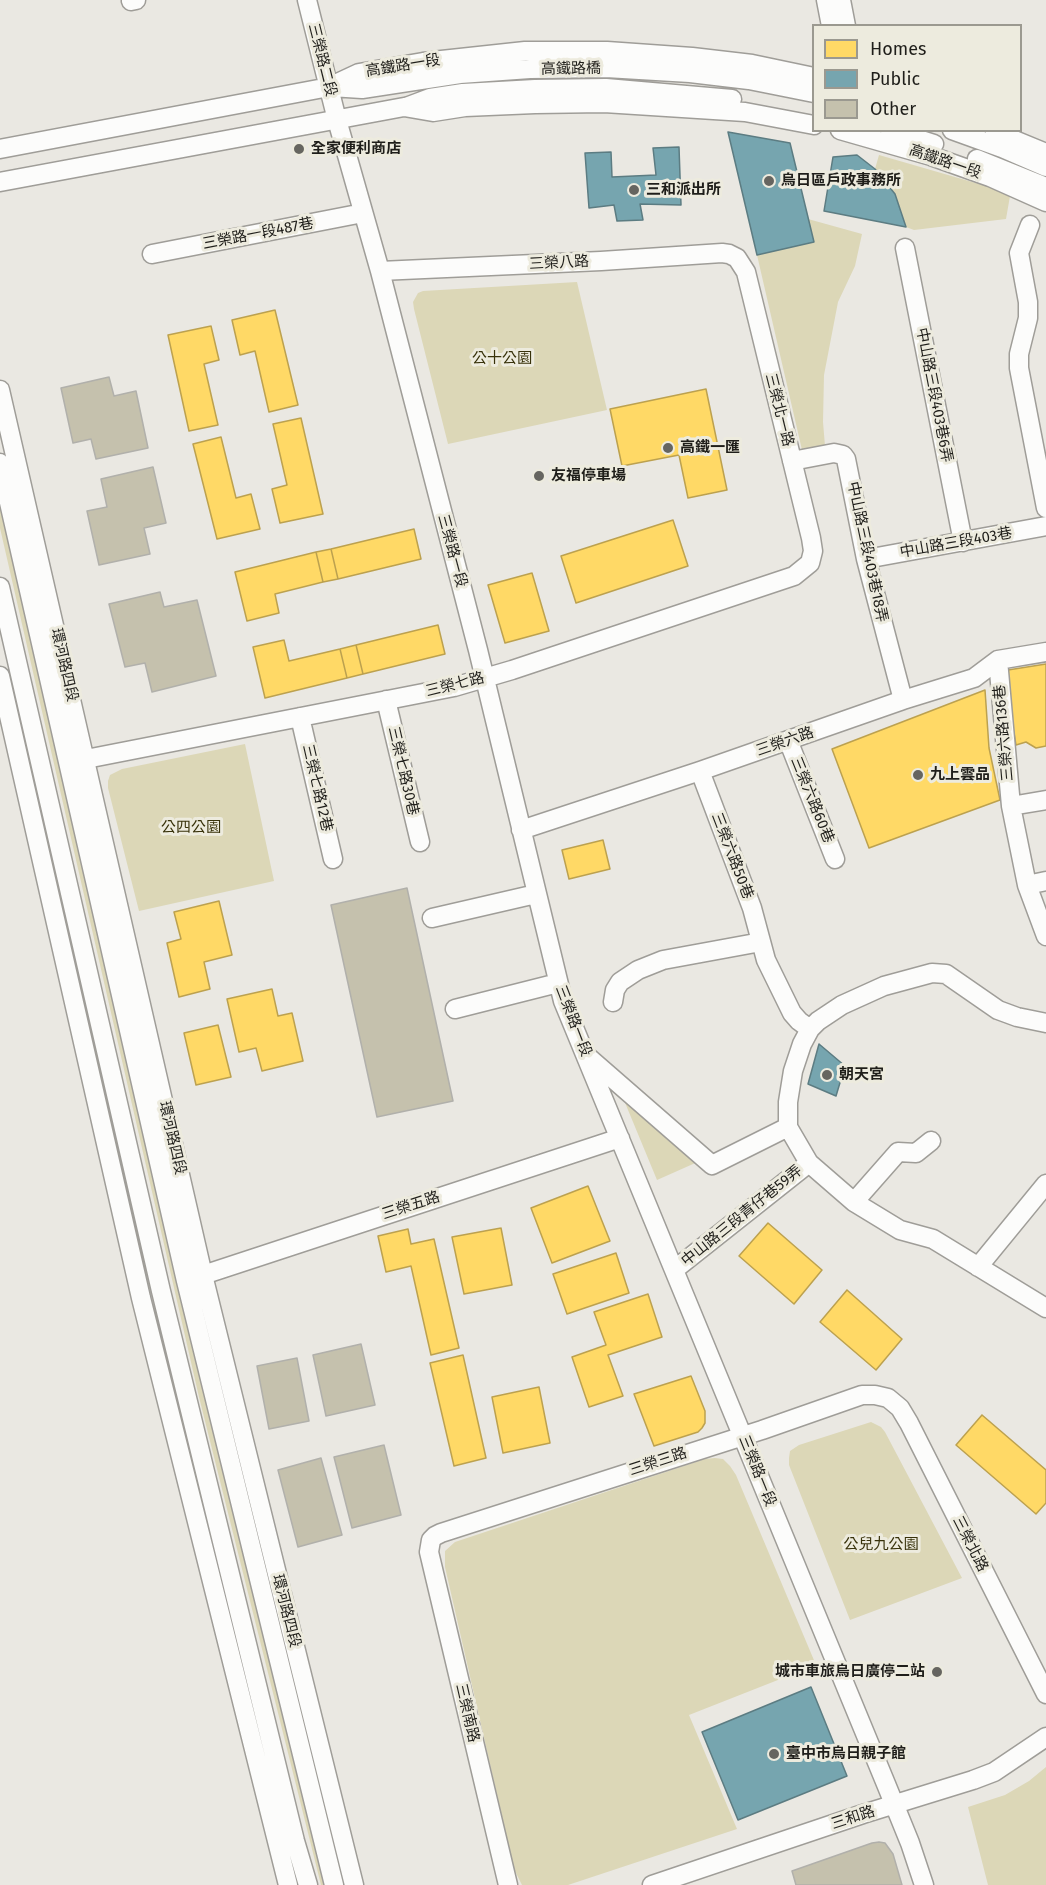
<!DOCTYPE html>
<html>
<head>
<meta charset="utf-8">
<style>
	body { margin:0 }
	#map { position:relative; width:1046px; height:1885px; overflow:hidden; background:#eae8e2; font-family:"Fira Sans",sans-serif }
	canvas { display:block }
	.legend { position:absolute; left:812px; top:24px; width:210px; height:108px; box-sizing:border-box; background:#edebde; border:2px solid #9b9990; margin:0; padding:8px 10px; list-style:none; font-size:18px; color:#1f1e1a }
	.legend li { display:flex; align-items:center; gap:12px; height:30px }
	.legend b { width:30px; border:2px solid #9b9990 }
</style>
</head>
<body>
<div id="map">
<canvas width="1046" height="1885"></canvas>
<ul class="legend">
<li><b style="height:16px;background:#ffd966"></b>Homes</li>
<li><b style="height:16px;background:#76a5af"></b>Public</li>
<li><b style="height:16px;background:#c5c1ad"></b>Other</li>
</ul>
</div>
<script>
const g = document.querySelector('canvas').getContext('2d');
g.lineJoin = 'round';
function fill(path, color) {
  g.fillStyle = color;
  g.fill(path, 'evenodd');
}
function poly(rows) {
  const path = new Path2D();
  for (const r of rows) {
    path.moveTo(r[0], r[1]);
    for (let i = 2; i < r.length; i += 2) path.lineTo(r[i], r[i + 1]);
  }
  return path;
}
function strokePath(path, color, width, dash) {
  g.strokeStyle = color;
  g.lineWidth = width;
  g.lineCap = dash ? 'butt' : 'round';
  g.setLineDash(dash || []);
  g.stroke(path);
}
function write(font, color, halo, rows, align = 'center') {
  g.font = font + ' "Fira Sans","Noto Sans TC",sans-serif';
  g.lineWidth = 6;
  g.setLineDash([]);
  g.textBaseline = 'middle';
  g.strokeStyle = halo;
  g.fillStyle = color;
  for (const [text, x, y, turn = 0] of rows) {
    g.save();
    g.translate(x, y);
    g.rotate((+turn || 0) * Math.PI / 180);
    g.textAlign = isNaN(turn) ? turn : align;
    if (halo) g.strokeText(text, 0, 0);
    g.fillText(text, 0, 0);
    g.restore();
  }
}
const green = poly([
	[879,155,986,186,1010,196,1006,219,914,230,906,227,895,194,875,169],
	[808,219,862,234,855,266,838,302,824,375,823,422,825,446,802,450,757,255,814,242],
	[577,282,607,410,448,444,414,309,413,302,418,293,423,291],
	[0,493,327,1885,321,1885,199,1397,0,528],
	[245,744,274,881,139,911,108,788,108,781,110,775,122,769],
	[621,1093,702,1160,657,1180],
	[871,1422,881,1427,885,1432,962,1578,850,1620,789,1465,789,1458,790,1451,799,1445],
	[715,1458,723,1459,730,1466,736,1475,816,1665,689,1715,737,1829,568,1885,522,1885,514,1869,445,1567,445,1551,455,1542,705,1459],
	[1046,1767,1046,1885,988,1885,968,1807,1005,1795,1029,1781]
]);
const homes = poly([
	[275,310,298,405,269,412,255,351,240,355,232,320,275,310],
	[211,326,219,360,204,364,218,425,189,431,168,335,211,326],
	[706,389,727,490,688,498,679,455,622,466,610,409,706,389],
	[301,418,323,514,280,523,272,489,287,485,273,424,301,418],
	[221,437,236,498,251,494,260,529,217,539,193,444,221,437],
	[673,520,688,566,576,603,561,556,673,520],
	[414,529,421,559,338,579,331,549,414,529],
	[331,549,338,579,323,582,316,552,331,549],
	[316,552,323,582,275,594,279,613,247,621,235,572,316,552],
	[532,573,549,631,505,643,488,585,532,573],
	[438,625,445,654,363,674,356,645,438,625],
	[284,640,289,661,340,649,347,678,265,698,253,647,284,640],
	[356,645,363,674,347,678,340,649,356,645],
	[1046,664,1046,746,1036,748,1026,742,1016,745,1004,675,1008,670,1046,664],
	[985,690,989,748,1000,800,869,848,832,749,985,690],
	[603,840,610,869,569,879,562,850,603,840],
	[219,901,232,955,204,962,210,989,179,997,167,943,181,939,174,912,219,901],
	[272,989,278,1016,292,1013,303,1061,262,1071,256,1048,239,1052,227,999,272,989],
	[218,1025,231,1077,196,1085,184,1033,218,1025],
	[588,1186,610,1241,552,1263,531,1208,588,1186],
	[768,1223,822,1270,794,1304,739,1256,768,1223],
	[501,1228,512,1285,464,1294,452,1237,501,1228],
	[408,1229,411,1244,434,1239,459,1348,431,1355,411,1266,386,1272,378,1236,408,1229],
	[616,1253,629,1293,567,1314,553,1274,616,1253],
	[847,1290,902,1339,876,1370,820,1322,847,1290],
	[648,1294,662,1337,608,1355,623,1396,589,1407,572,1357,606,1345,594,1312,648,1294],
	[463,1355,486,1458,454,1466,430,1363,463,1355],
	[691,1376,705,1411,705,1423,702,1428,698,1432,654,1446,634,1394,691,1376],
	[539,1387,550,1443,503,1453,492,1397,539,1387],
	[982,1415,1046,1470,1046,1503,1036,1514,956,1445,982,1415]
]);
const public = poly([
	[728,132,790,143,814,242,757,255,728,132],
	[679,147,681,205,640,204,643,220,617,221,614,205,589,208,585,153,611,152,612,177,656,175,653,148,679,147],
	[857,155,875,169,895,194,906,227,824,211,833,157,857,155],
	[819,1044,845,1066,836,1096,808,1084,819,1044],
	[811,1687,847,1776,738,1820,702,1732,811,1687]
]);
const building = poly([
	[109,377,114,396,136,391,148,448,96,459,91,439,73,443,61,388,109,377],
	[153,467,166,523,144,528,150,554,99,565,87,511,107,507,101,479,153,467],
	[160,592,164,607,197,600,216,676,152,692,145,663,125,667,109,604,160,592],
	[407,888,453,1101,377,1117,331,905,407,888],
	[361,1344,375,1405,326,1416,313,1355,361,1344],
	[297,1358,309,1421,269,1429,257,1366,297,1358],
	[384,1445,401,1515,352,1528,334,1457,384,1445],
	[321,1458,342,1535,298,1547,278,1470,321,1458],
	[879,1842,885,1843,893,1854,902,1885,796,1885,792,1871,872,1843,879,1842]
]);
const minor = poly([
	[307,0,337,120,380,271,478,650,563,1001,886,1784,910,1843,924,1885],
	[826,0,831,26],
	[841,0,846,26],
	[131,1,136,0],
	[331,87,362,89,460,74,530,69,606,68,690,73,749,80,814,93],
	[406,107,430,98,463,93,535,89,606,88,732,99],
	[840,130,931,156,990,177,1046,202],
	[890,130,934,144],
	[952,130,1002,148,1046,167],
	[995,132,1046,153],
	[0,149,329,87,359,73,423,62,525,51,607,51,692,57,752,64,814,77],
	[977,159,1046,187],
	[0,182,404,107,433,112,465,107,535,104,604,103,745,112,814,125],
	[1030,225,1019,253,1028,302,1028,318,1019,354,1019,368,1046,508],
	[905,248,963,542],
	[152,254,363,213],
	[0,390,203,1275,354,1885],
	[792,461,834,453,843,455,846,459,866,559,903,700],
	[0,463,186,1281,334,1885],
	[866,559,1046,526],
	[0,587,161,1291,295,1841,308,1885],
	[998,660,1011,806,1027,885,1046,936],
	[0,676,141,1298,288,1885],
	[386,700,420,842],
	[300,717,333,859],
	[788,740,835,859],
	[86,759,454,687,512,670,794,576,810,563,813,551,811,538,746,272,737,258,729,254,722,253,601,261,380,271],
	[700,771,752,908,766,960,792,1013,799,1021,810,1029],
	[1011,806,1046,800],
	[521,830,700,771,903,700,974,678,998,660,1046,652],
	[1027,885,1046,881],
	[432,918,536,894],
	[613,1002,615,990,620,982,638,970,663,960,761,942],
	[455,1009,558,983],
	[1046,1023,1017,1017,998,1010,946,974,932,973,884,986,842,1005,818,1021,810,1029,802,1044,793,1071,788,1102,788,1127,809,1163,854,1202,900,1230,933,1239,1046,1308],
	[588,1057,712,1165,788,1127],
	[854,1202,898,1152,916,1153,931,1141],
	[978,1267,1046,1184],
	[674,1270,809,1163],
	[203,1275,620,1138],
	[508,1885,429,1552,431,1540,435,1536,441,1533,762,1430,862,1395,875,1395,888,1398,900,1408,909,1423,1046,1694],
	[652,1885,863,1814,973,1780,994,1772,1046,1737]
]);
const markers = [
	[299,149,6,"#666560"],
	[769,181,6,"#666560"],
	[634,190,6,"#666560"],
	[668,448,6,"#666560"],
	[539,476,6,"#666560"],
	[918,775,6,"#666560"],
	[827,1075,6,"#666560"],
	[937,1672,6,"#666560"],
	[774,1754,6,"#666560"]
];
const streetNames = [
	["三榮路二段",322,60,76],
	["高鐵路一段",403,66,-9],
	["高鐵路橋",571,69,-1],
	["高鐵路一段",945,162,19],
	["三榮路一段487巷",258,234,-11],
	["三榮八路",559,263,-3],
	["中山路三段403巷6弄",934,395,79],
	["三榮北一路",779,410,76],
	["中山路三段403巷",956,543,-10],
	["三榮路一段",452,551,75],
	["中山路三段403巷18弄",867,552,78],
	["環河路四段",64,665,77],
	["三榮七路",455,685,-14],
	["三榮六路136巷",1004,733,-95],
	["三榮六路",785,742,-19],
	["三榮七路30巷",403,771,77],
	["三榮七路12巷",317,788,77],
	["三榮六路60巷",812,800,68],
	["三榮六路50巷",732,856,69],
	["三榮路一段",573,1021,69],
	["環河路四段",172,1138,77],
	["三榮五路",411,1206,-18],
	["中山路三段青仔巷59弄",742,1216,-39],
	["三榮三路",658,1462,-18],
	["三榮路一段",757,1471,68],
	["三榮北路",970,1544,63],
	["環河路四段",286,1611,76],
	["三榮南路",467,1713,77],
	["三和路",853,1818,-18]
];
const poiNames = [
	["全家便利商店",311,149],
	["烏日區戶政事務所",781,181],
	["三和派出所",646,190],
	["高鐵一匯",680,448],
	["友福停車場",551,476],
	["九上雲品",930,775],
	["朝天宮",839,1075],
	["城市車旅烏日廣停二站",925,1672,"right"],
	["臺中市烏日親子館",786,1754]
];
const parkNames = [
	["公十公園",502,359],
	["公四公園",191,828],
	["公兒九公園",881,1545]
];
fill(green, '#dcd7b7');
fill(homes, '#ffd966');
strokePath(homes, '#bca14f', 1.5);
fill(public, '#76a5af');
strokePath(public, '#5c7c82', 1.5);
fill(building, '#c5c1ad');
strokePath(building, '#b1b0ab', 1.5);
strokePath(minor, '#9f9d98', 21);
strokePath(minor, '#fcfcfb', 18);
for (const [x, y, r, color] of markers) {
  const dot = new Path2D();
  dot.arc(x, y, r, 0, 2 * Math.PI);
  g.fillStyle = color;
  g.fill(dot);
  strokePath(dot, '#edebde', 2);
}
write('15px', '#1f1e1a', '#edebde', streetNames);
write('bold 15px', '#1f1e1a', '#edebde', poiNames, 'left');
write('15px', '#38320a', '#edebde', parkNames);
</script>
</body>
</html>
